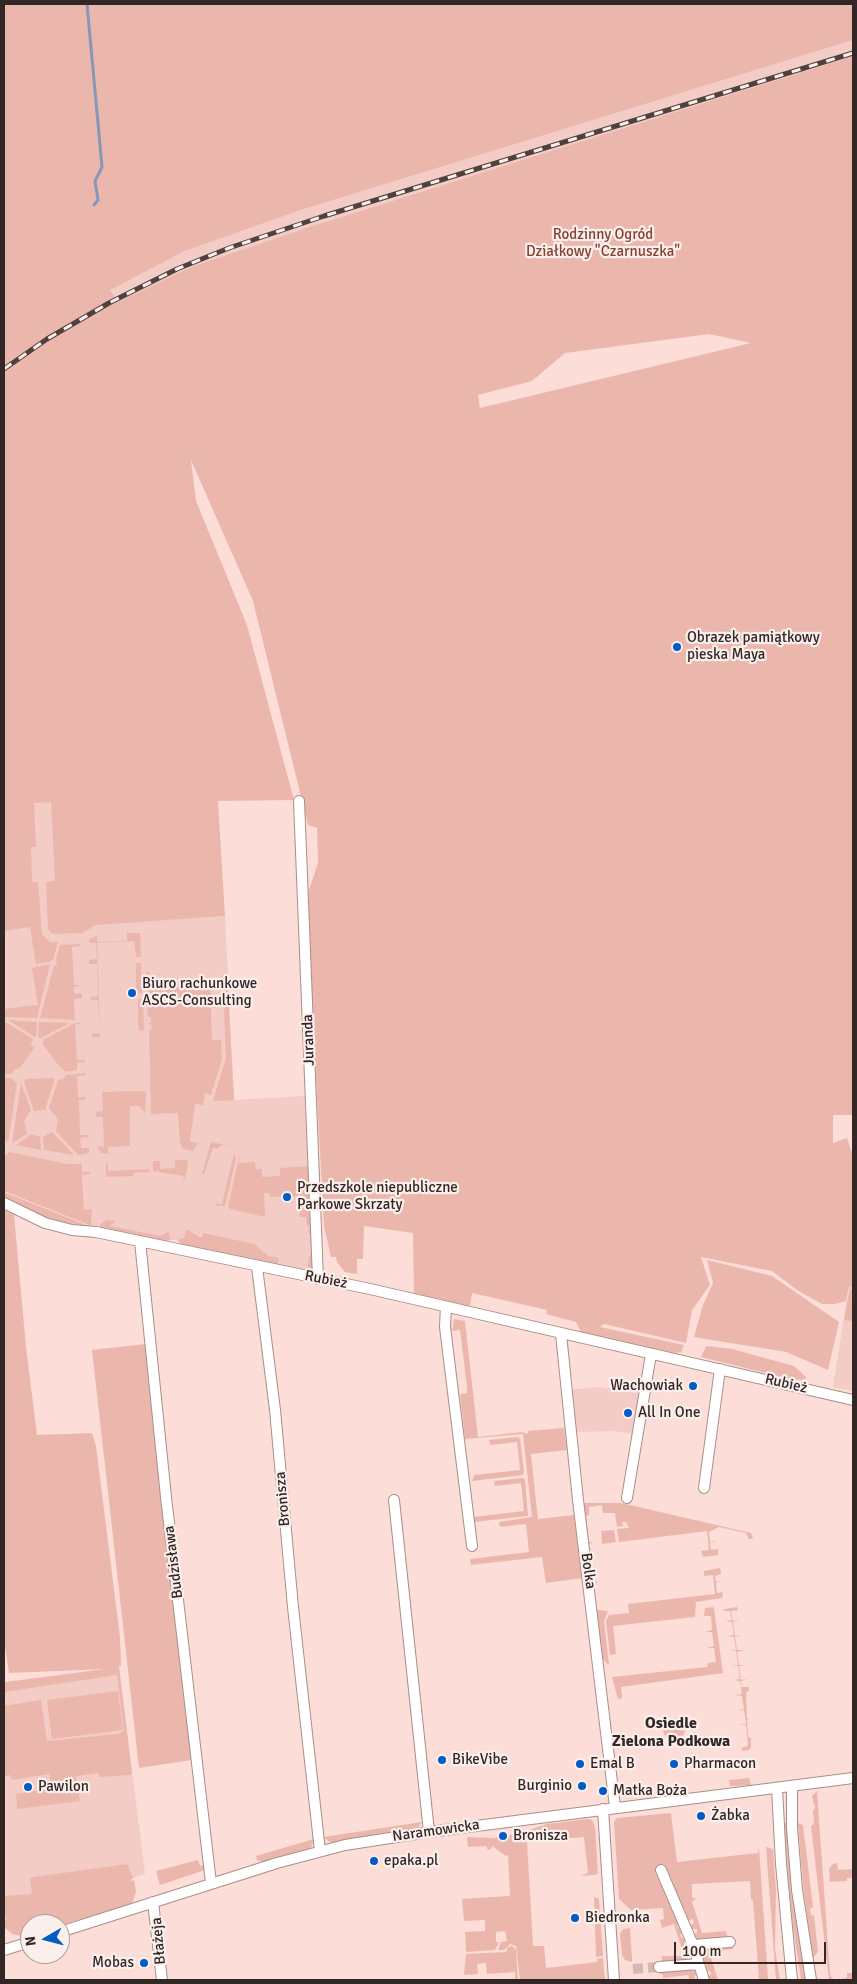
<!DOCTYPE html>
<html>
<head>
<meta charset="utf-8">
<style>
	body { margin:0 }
	#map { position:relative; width:857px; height:1984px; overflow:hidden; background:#fcddd7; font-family:Signika,sans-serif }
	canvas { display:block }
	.frame { position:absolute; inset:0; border:5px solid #322725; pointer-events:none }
	.north { position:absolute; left:20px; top:1914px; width:50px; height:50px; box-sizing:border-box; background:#fbefec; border:1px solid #ab9f9c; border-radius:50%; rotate:262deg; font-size:14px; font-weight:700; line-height:20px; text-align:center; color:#322725 }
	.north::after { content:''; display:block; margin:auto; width:18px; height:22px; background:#035bc5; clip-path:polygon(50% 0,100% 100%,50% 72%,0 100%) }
	.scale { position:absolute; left:674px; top:1942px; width:152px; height:22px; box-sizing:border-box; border:2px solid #322725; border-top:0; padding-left:6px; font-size:15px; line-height:18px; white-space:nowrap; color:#322725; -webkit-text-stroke:4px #fbefec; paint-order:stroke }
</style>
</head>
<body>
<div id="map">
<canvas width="857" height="1984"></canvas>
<div class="frame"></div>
<div class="north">N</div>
<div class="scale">100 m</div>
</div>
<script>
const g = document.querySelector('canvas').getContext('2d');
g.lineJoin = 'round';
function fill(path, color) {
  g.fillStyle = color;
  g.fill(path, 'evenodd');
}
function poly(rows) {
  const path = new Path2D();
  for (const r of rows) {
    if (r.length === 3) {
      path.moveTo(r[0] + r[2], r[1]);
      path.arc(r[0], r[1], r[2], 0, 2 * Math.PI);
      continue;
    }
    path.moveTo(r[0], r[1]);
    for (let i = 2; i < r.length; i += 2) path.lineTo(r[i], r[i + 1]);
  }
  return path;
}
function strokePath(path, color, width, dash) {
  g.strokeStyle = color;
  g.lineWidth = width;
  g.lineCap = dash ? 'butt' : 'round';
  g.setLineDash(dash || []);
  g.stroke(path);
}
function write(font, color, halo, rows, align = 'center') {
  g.font = font + ' Signika,sans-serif';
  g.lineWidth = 4.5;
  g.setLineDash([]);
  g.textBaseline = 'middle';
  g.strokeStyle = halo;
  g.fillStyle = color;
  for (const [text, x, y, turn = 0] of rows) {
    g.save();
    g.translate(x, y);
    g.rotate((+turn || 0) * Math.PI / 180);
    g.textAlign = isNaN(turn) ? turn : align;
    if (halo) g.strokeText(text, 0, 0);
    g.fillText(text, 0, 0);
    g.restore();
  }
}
const built = poly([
	[853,40,853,56,306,228,191,267,117,303,110,290,185,251,301,210],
	[53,759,60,924,225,916,234,1100,305,1096,313,1256,311,1272,183,1244,175,1240,166,1240,91,1225,91,1221,4,1185,4,761],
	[849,1286,853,1287,853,1391,833,1387],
	[598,1387,640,1393,633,1434,615,1431,575,1432,571,1390],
	[119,1667,145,1874,6,1918,4,1916,4,1685]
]);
const green = poly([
	[4,4,853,4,853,40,301,210,185,251,110,290,118,302,191,267,306,228,853,56,853,1115,833,1115,833,1143,847,1138,853,1156,853,1287,849,1286,846,1301,835,1304,822,1304,797,1290,772,1271,701,1257,710,1285,692,1310,686,1343,604,1324,600,1327,684,1345,681,1352,675,1353,581,1332,576,1322,546,1314,547,1310,472,1293,470,1306,414,1294,413,1233,364,1226,363,1259,357,1259,357,1274,345,1272,337,1262,336,1257,331,1257,324,1226,307,911,309,890,318,863,317,828,308,825,253,601,191,460,196,501,247,625,294,800,218,801,225,916,96,925,82,933,55,934,51,933,48,928,46,882,55,881,51,802,34,803,36,847,31,847,32,882,38,882,42,934,50,942,58,942,53,959,50,962,36,964,30,927,4,931],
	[709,334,751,343,480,408,478,395,532,381,565,353],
	[127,933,140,933,141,957,136,957,134,941,97,943,102,1091,100,1037,92,1037,92,1033,100,1033,98,1000,91,1000,91,997,98,996,97,964,89,964,89,960,97,959,96,943,89,943,89,940,97,935,97,942,127,941],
	[80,944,80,946,72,947,74,985,82,985,74,987,74,994,82,993,82,998,74,999,75,1020,40,1018,54,966,57,964,56,959,60,945],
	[136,963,141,963,142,993,138,994,136,987],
	[50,964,37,1018,4,1017,4,1009,38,1005,32,968],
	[146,972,149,972,150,983,210,981,212,1040,221,1040,222,1059,211,1095,205,1093,203,1105,195,1104,190,1142,198,1143,193,1151,183,1149,180,1143,178,1113,151,1114,149,1030,152,1029,151,1024,148,1024,151,1022,151,1017,148,1017,147,991,150,991,150,986,147,985],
	[227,972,234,1100,213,1101,226,1058,223,980],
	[138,999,143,999,144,1030,139,1031,138,1024],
	[8,1020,37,1022,36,1037,35,1037],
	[4,1021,33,1039,31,1044,34,1048,20,1068,14,1070,11,1074,4,1075],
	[39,1022,70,1023,41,1038,38,1037],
	[75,1023,83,1023,75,1025,77,1060,85,1060,85,1062,77,1063,77,1070,66,1072,60,1067,43,1045,43,1040],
	[85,1073,86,1075,77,1076,78,1097,86,1097,86,1099,79,1100,80,1135,88,1135,88,1137,80,1138,81,1148,89,1148,89,1153,78,1155,56,1131,58,1119,49,1108,58,1080,63,1079,66,1075],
	[4,1078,11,1078,17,1083,8,1143,4,1138],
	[55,1078,45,1110,34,1111,24,1082,26,1079],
	[21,1083,31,1110,24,1121,27,1134,12,1143],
	[140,1091,146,1092,145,1113,139,1106,130,1106,130,1146,108,1147,108,1154,101,1153,97,1147,104,1146,103,1117,96,1117,96,1112,103,1111,102,1092],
	[52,1132,54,1134,74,1155,44,1150,43,1137],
	[32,1134,40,1137,41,1150,16,1145],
	[211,1142,235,1147,221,1145,218,1149,213,1148,204,1174,202,1174],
	[9,1152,68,1164,82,1164,82,1172,90,1172,90,1174,82,1175,84,1210,92,1209,91,1226,4,1191,5,1156],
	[240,1152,239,1163,255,1162,256,1169,262,1169,262,1177,280,1176,280,1168,309,1166,313,1246,310,1243,311,1234,308,1233,310,1226,307,1226,306,1217,299,1217,301,1206,299,1205,298,1196,270,1197,270,1193,264,1193,265,1217,230,1209,228,1207],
	[234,1153,236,1158,225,1206,215,1206,216,1203,222,1204],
	[175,1160,187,1160,188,1166,183,1184,184,1176,153,1171,153,1161,160,1161,160,1169,175,1168],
	[106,1163,108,1163,108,1171,149,1169,150,1172,133,1173,133,1176,106,1177],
	[4,1192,84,1224,90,1227,47,1219,4,1200],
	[4,1210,14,1215,26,1347,37,1435,92,1433,96,1446,120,1637,121,1665,119,1667,132,1773,130,1775,99,1777,99,1773,76,1776,80,1801,17,1809,16,1794,46,1789,48,1793,52,1791,52,1786,49,1774,12,1780,10,1775,4,1776,4,1706,41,1700,47,1741,118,1734,124,1731,117,1675,4,1692,4,1683,6,1682,105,1669,9,1673,4,1639],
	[107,1220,116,1221,109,1226,161,1236,168,1232,171,1239,164,1243,101,1230,100,1224],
	[186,1229,199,1237,202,1237,203,1233,254,1244,268,1256,279,1258,278,1264,307,1270,309,1256,315,1254,316,1271,311,1275,182,1247,179,1241,180,1238,184,1239],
	[707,1260,772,1276,839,1322,828,1370,786,1352,694,1337,703,1305,713,1283],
	[850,1289,853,1290,853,1321,844,1320],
	[454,1319,465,1321,478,1437,522,1432,528,1434,528,1431,564,1428,567,1450,531,1454,538,1519,574,1515,582,1578,546,1583,542,1557,471,1565,470,1559,529,1552,526,1524,500,1527,499,1522,532,1517,523,1434,465,1439,460,1394,467,1393,467,1387,460,1330,452,1331],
	[146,1344,192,1760,139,1768,92,1350],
	[706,1346,732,1349,794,1366,807,1378,801,1380,782,1377,701,1357],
	[518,1437,520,1439,524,1471,523,1475,472,1481,474,1475,520,1470,517,1442,490,1445,489,1440],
	[523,1478,525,1480,528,1516,474,1522,474,1517,524,1511,521,1483,495,1486,494,1481],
	[583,1503,621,1503,751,1533,753,1539,749,1539,746,1533,719,1527,709,1532,710,1542,717,1541,710,1543,711,1550,718,1549,718,1555,703,1557,701,1551,709,1550,707,1531,619,1542,617,1529,629,1528,626,1522,622,1522,623,1526,617,1527,615,1513,603,1513,602,1505,589,1507,589,1515,586,1516,589,1542,593,1542,589,1544,592,1570,596,1570,595,1573,591,1570],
	[614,1530,616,1542,602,1544,601,1531],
	[720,1568,721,1574,715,1576,716,1582,722,1581,716,1583,717,1593,723,1592,722,1598,696,1602,695,1617,613,1626,616,1654,610,1655,606,1621,609,1615,629,1613,628,1604,715,1594,713,1575,704,1576,704,1571],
	[597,1581,597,1583,594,1584,597,1610,608,1611,604,1621,609,1665,602,1659,593,1585],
	[737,1607,738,1610,731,1611,733,1621,740,1620,733,1622,735,1636,742,1635,735,1637,737,1650,744,1650,737,1652,739,1665,746,1665,739,1666,741,1680,748,1679,741,1681,741,1687,749,1687,749,1691,746,1692,747,1719,750,1719,747,1720,748,1737,751,1738,751,1747,749,1750,743,1751,741,1748,748,1746,746,1725,738,1725,746,1724,744,1710,736,1711,744,1709,742,1696,735,1695,742,1694,740,1681,733,1680,740,1679,738,1666,731,1666,738,1665,736,1651,729,1651,736,1650,734,1637,727,1636,734,1635,732,1622,725,1621,732,1620,730,1611,723,1611,725,1609],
	[705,1608,713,1607,714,1609,723,1673,621,1687,622,1698,618,1699,612,1677,707,1667,708,1663,716,1662,714,1648,707,1648,714,1646,712,1632,705,1632,712,1630,711,1616,704,1616],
	[118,1691,123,1730,52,1739,47,1700],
	[674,1729,11],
	[749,1778,751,1785,730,1786,729,1780],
	[817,1791,830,1975,834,1980,847,1978,847,1973,853,1973,853,1980,829,1980,811,1826,814,1824,813,1811,815,1808,812,1796],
	[671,1813,677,1862,758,1853,759,1847,768,1980,759,1980,753,1900,751,1899,750,1881,692,1884,692,1898,696,1898,692,1902,702,1933,726,1931,727,1935,730,1937,696,1939,694,1934,697,1933,697,1929,692,1929,691,1925,694,1923,693,1919,689,1920,680,1909,679,1923,677,1927,682,1928,683,1932,680,1935,682,1938,685,1937,686,1941,684,1946,688,1946,689,1950,686,1960,658,1963,662,1960,662,1956,684,1956,674,1924,662,1928,660,1920,664,1919,663,1908,631,1910,619,1899,614,1822,617,1818],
	[588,1819,592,1820,595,1827,598,1874,594,1875,580,1876,588,1873,584,1837,535,1841,520,1833,547,1824],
	[422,1822,417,1829,331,1843,323,1837],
	[783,1823,787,1823,792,1886,805,1980,801,1980,793,1927],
	[798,1823,803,1825,813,1907,810,1909,811,1915,814,1916,818,1952,813,1958,803,1885],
	[517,1834,527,1841,533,1946,544,1946,546,1968,597,1962,597,1959,603,1958,605,1980,520,1980,516,1946,510,1944,504,1950,498,1950,501,1942,507,1941,505,1931,496,1932,496,1942,499,1942,495,1950,466,1952,465,1932,485,1931,485,1920,464,1921,462,1899,510,1896,508,1855,506,1856,492,1846,491,1849,488,1850,486,1846,468,1847,467,1837,493,1838],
	[314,1839,311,1848,263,1862,257,1860,256,1856],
	[766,1847,773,1849,776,1890,775,1949,780,1980,776,1980],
	[198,1860,200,1866,205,1865,205,1870,160,1885,156,1871],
	[837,1863,838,1870,853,1869,853,1878,847,1878,847,1881,830,1882,829,1869,833,1864],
	[127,1864,133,1878,130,1881,134,1880,136,1892,132,1904,60,1925,30,1924,30,1935,25,1937,12,1934,4,1927,6,1918,4,1916,4,1883,5,1896,32,1894,30,1878,34,1877],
	[594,1897,599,1899,603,1956,596,1957],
	[630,1928,632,1958,632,1962,625,1960,622,1955,620,1933,623,1929],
	[512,1946,516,1950,518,1980,515,1980,515,1972,487,1974,486,1963,477,1964,478,1974,464,1975,466,1954,506,1952,508,1947],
	[732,1946,733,1949,709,1951,718,1980,709,1980,708,1977,711,1974,710,1971,707,1971,705,1967,708,1963,703,1962,703,1951,706,1948],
	[694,1970,697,1974,694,1977,696,1980,690,1980,688,1975,663,1978,663,1974,660,1974,659,1971]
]);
const stream = poly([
	[87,4,102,167,95,181,98,200,94,205]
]);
const minorTunnel = poly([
	[633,1969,659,1967]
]);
const minor = poly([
	[299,801,318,1279],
	[4,1203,45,1223,72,1230,96,1232,370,1289,853,1400],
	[140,1241,166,1497,211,1883],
	[257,1267,275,1410,293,1607,320,1851],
	[446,1307,445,1327,472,1546],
	[561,1334,578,1500,615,1807],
	[704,1488,720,1369],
	[627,1498,651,1354],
	[394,1500,429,1832],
	[792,1786,792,1828,797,1890,811,1980],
	[777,1788,781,1864,792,1980],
	[603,1809,614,1980],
	[661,1870,693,1945,730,1942],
	[153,1902,162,1980],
	[60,1932,277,1863,345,1845,429,1832,853,1778],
	[693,1945,704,1980],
	[4,1950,30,1942],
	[659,1967,699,1964]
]);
const rail = poly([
	[4,369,47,339,109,303,177,269,229,248,324,216,853,53]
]);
const markers = [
	[677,647,5,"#035bc5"],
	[132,993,5,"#035bc5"],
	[287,1197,5,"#035bc5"],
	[693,1386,5,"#035bc5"],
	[628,1413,5,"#035bc5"],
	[442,1760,5,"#035bc5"],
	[580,1764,5,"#035bc5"],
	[674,1764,5,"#035bc5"],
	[582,1786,5,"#035bc5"],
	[28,1787,5,"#035bc5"],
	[603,1791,5,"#035bc5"],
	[701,1816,5,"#035bc5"],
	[503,1836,5,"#035bc5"],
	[374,1861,5,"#035bc5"],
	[575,1918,5,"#035bc5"],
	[144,1963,5,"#035bc5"]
];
const parkNames = [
	["Rodzinny Ogród",603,235],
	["Działkowy \"Czarnuszka\"",603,252]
];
const poiNames = [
	["Obrazek pamiątkowy",687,638],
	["pieska Maya",687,655],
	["Biuro rachunkowe",142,984],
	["ASCS-Consulting",142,1001],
	["Przedszkole niepubliczne",297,1188],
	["Parkowe Skrzaty",297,1205],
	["Wachowiak",683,1386,"right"],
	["All In One",638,1413],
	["BikeVibe",452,1760],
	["Emal B",590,1764],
	["Pharmacon",684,1764],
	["Burginio",572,1786,"right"],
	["Pawilon",38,1787],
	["Matka Boża",613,1791],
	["Żabka",711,1816],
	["Bronisza",513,1836],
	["epaka.pl",384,1861],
	["Biedronka",585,1918],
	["Mobas",134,1963,"right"]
];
const streetNames = [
	["Juranda",309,1040,-92],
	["Rubież",326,1280,11],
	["Rubież",786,1384,13],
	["Bronisza",283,1499,-95],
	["Budzisława",174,1562,-97],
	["Bolka",588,1571,82],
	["Naramowicka",436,1831,-8],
	["Błażeja",159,1941,-95]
];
const neighbourhoodNames = [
	["Osiedle",671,1724],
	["Zielona Podkowa",671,1742]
];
fill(built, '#f2ccc5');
fill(green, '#ebb7ad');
strokePath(stream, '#8798b7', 3);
strokePath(minorTunnel, '#d4b9b3', 10, [10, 5]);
strokePath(minor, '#aa8e89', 12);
strokePath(minor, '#fff', 10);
strokePath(rail, '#4f413e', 5);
strokePath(rail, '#fbefec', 3, [9]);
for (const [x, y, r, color] of markers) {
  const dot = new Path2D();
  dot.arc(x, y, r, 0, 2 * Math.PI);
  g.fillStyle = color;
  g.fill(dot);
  strokePath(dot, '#fbefec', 2);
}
write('15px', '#863f34', '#fbefec', parkNames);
write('15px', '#322725', '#fbefec', poiNames, 'left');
write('15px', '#322725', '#fbefec', streetNames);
write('bold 16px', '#322725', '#fbefec', neighbourhoodNames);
</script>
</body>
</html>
